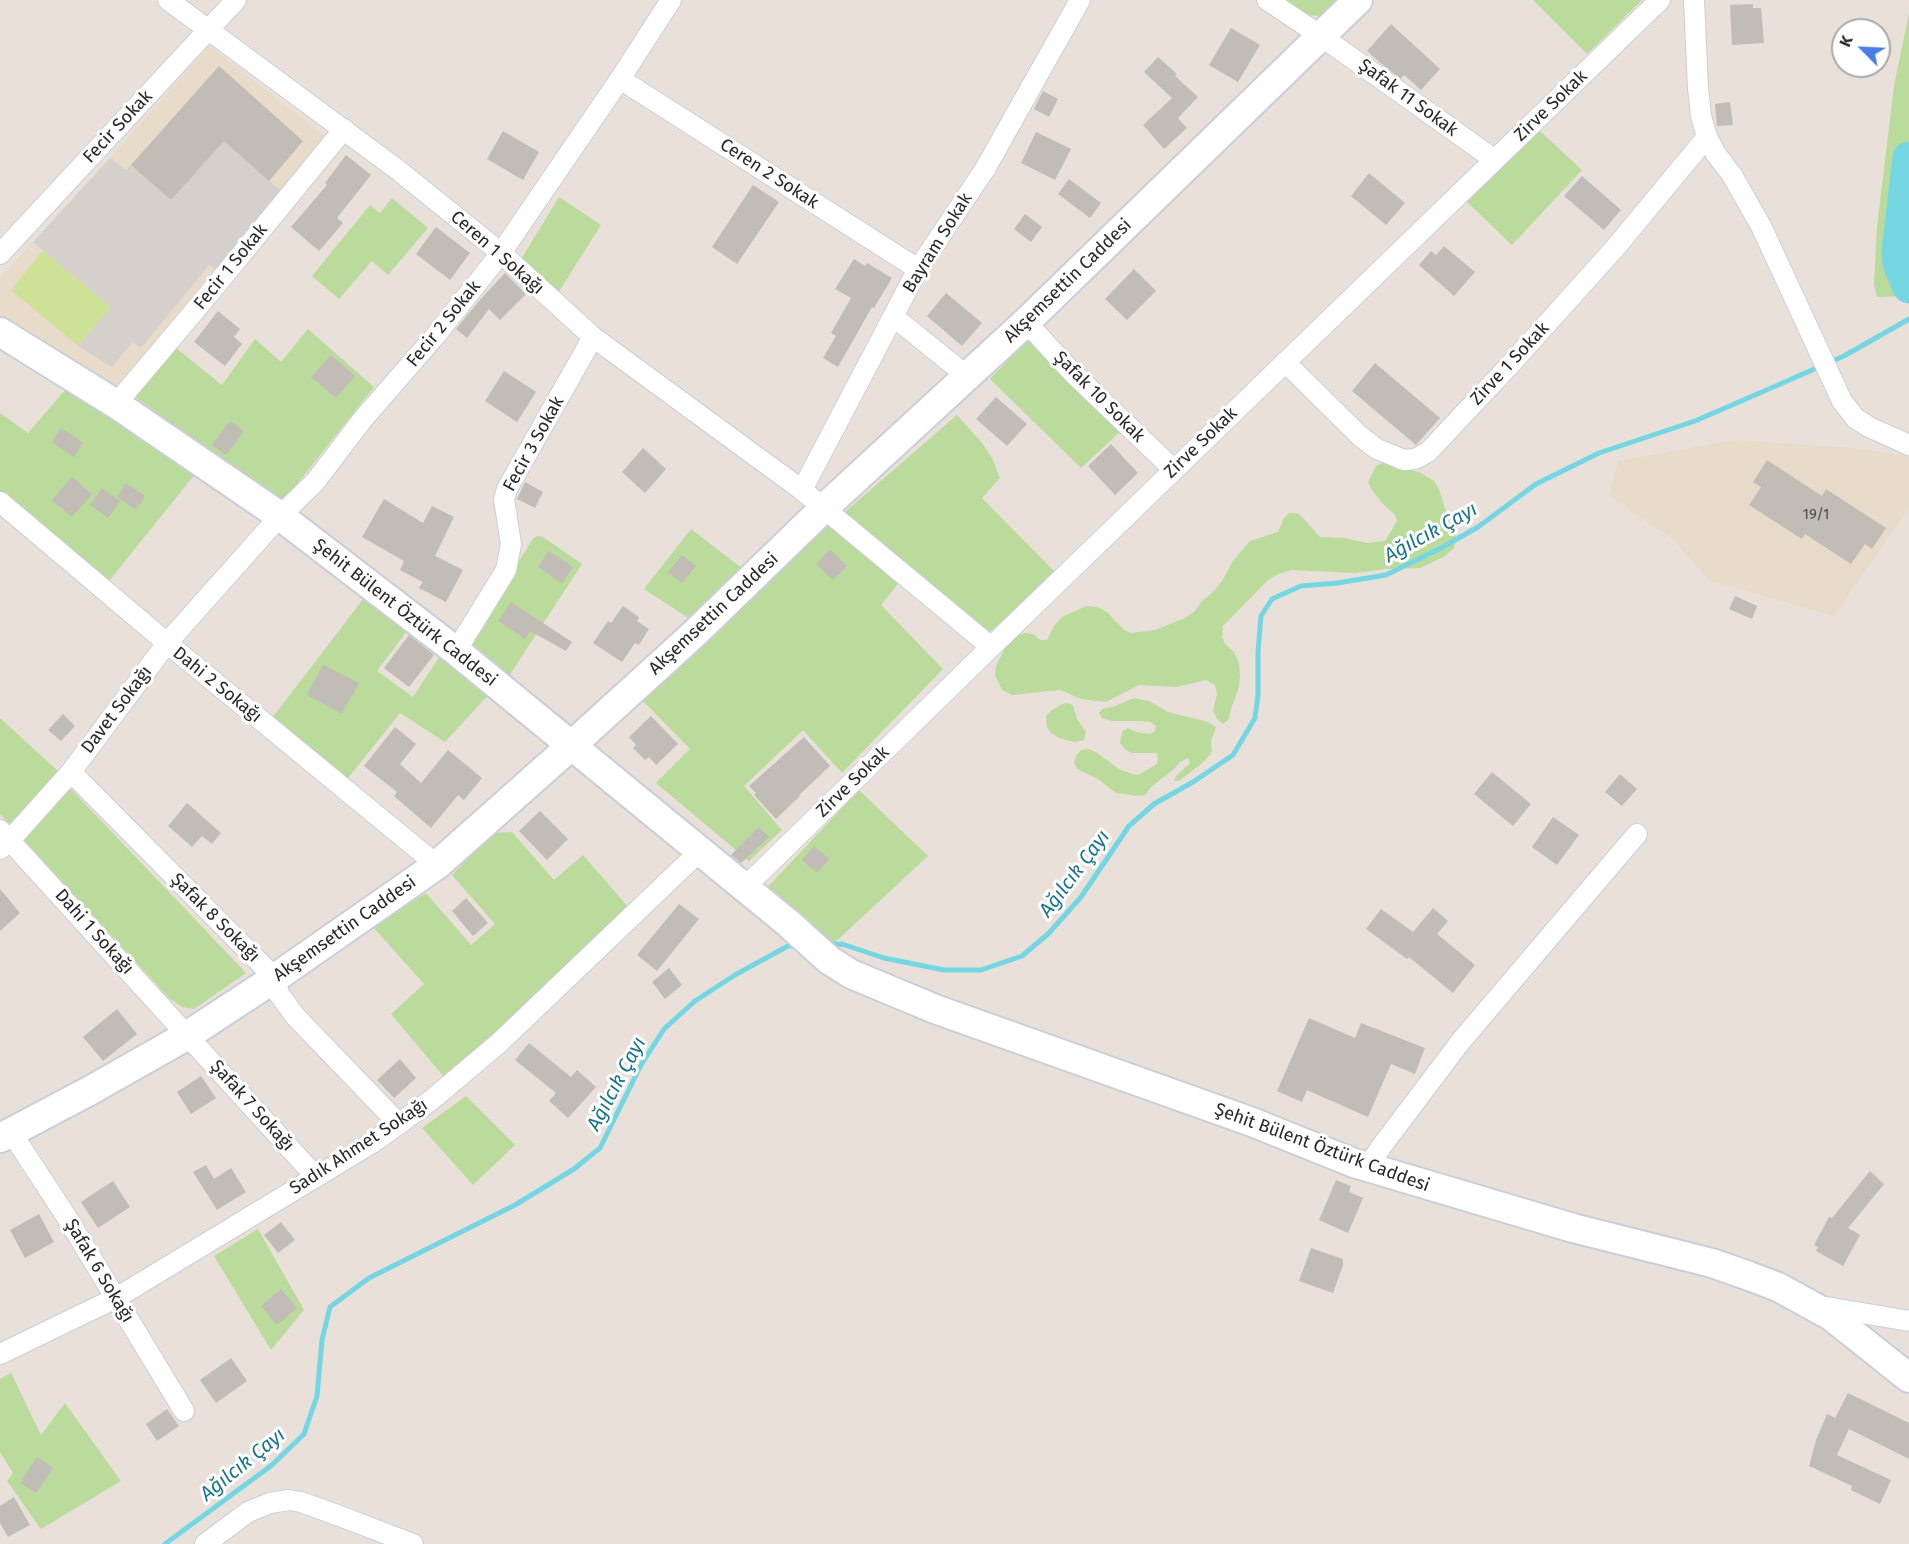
<!DOCTYPE html>
<html>
<head>
<meta charset="utf-8">
<style>
	body { margin:0 }
	#map { position:relative; width:1909px; height:1544px; overflow:hidden; background:#e9e0da; font-family:"Fira Sans",sans-serif }
	canvas { display:block }
	.north { position:absolute; left:1831px; top:18px; width:60px; height:60px; box-sizing:border-box; background:#fff; border:2px solid #a9a9a9; border-radius:50%; rotate:294deg; font-size:16px; font-weight:700; line-height:24px; text-align:center; color:#272727 }
	.north::after { content:''; display:block; margin:auto; width:21px; height:27px; background:#477de9; clip-path:polygon(50% 0,100% 100%,50% 72%,0 100%) }
</style>
</head>
<body>
<div id="map">
<canvas width="1909" height="1544"></canvas>
<div class="north">K</div>
</div>
<script>
const g = document.querySelector('canvas').getContext('2d');
g.lineJoin = 'round';
function fill(path, color) {
  g.fillStyle = color;
  g.fill(path, 'evenodd');
}
function poly(rows) {
  const path = new Path2D();
  for (const r of rows) {
    path.moveTo(r[0], r[1]);
    for (let i = 2; i < r.length; i += 2) path.lineTo(r[i], r[i + 1]);
  }
  return path;
}
function strokePath(path, color, width, dash) {
  g.strokeStyle = color;
  g.lineWidth = width;
  g.lineCap = dash ? 'butt' : 'round';
  g.setLineDash(dash || []);
  g.stroke(path);
}
function write(font, color, halo, rows, align = 'center') {
  g.font = font + ' "Fira Sans",sans-serif';
  g.lineWidth = 6;
  g.setLineDash([]);
  g.textBaseline = 'middle';
  g.strokeStyle = halo;
  g.fillStyle = color;
  for (const [text, x, y, turn = 0] of rows) {
    g.save();
    g.translate(x, y);
    g.rotate((+turn || 0) * Math.PI / 180);
    g.textAlign = isNaN(turn) ? turn : align;
    if (halo) g.strokeText(text, 0, 0);
    g.fillText(text, 0, 0);
    g.restore();
  }
}
const education = poly([
	[209,46,327,138,217,266,117,388,0,314,0,278,110,158],
	[1735,440,1852,448,1909,456,1909,508,1834,616,1709,580,1671,538,1609,496,1618,461]
]);
const green = poly([
	[1286,0,1335,0,1325,15,1318,16,1308,15],
	[1533,0,1642,0,1587,54],
	[1909,13,1909,296,1877,297,1874,284,1877,227,1894,86],
	[1539,130,1582,170,1512,245,1466,201],
	[559,197,601,225,558,293,520,261],
	[392,198,428,228,388,275,372,261,339,299,312,276,370,205,380,213],
	[308,329,374,387,282,503,134,396,176,348,222,385,255,339,281,362],
	[1028,339,1120,432,1081,468,990,379],
	[66,389,196,473,109,581,0,492,0,413,28,433],
	[957,415,982,443,992,458,1000,478,982,498,1056,573,984,637,838,518],
	[1382,463,1393,465,1421,473,1434,481,1439,489,1449,522,1456,531,1454,548,1445,556,1420,568,1386,569,1355,573,1292,570,1278,574,1267,581,1223,626,1222,637,1225,644,1234,652,1239,663,1240,676,1239,687,1231,709,1229,719,1223,724,1217,719,1213,711,1217,694,1215,685,1206,680,1176,687,1139,685,1106,702,1081,699,1060,690,1012,695,1002,690,995,675,996,666,1005,648,1019,635,1025,633,1033,634,1040,640,1047,640,1054,626,1062,617,1086,606,1097,607,1107,612,1124,630,1131,633,1155,630,1185,618,1195,611,1202,601,1213,592,1222,581,1233,561,1250,541,1278,532,1284,518,1289,513,1297,513,1304,519,1320,537,1345,538,1367,543,1385,541,1397,521,1395,515,1382,503,1372,490,1368,482,1376,466],
	[832,520,902,579,881,605,943,669,842,773,803,730,744,786,782,830,749,861,656,783,690,749,643,701],
	[691,529,743,569,690,619,644,589],
	[537,536,543,537,582,564,505,682,468,645,532,540],
	[364,598,407,631,377,671,413,697,440,656,491,692,445,742,400,713,340,788,266,726],
	[1134,698,1149,701,1168,712,1208,722,1216,727,1211,741,1212,750,1210,755,1201,764,1179,781,1174,781,1176,776,1190,763,1188,758,1180,762,1175,768,1151,787,1145,795,1139,796,1116,793,1098,779,1077,769,1074,763,1076,756,1081,750,1089,749,1097,753,1119,769,1132,774,1138,775,1157,764,1158,758,1157,753,1131,753,1125,749,1120,743,1121,736,1123,731,1128,728,1136,732,1151,734,1155,731,1156,726,1150,722,1141,721,1112,721,1102,718,1099,713,1102,709,1113,707],
	[1067,703,1073,705,1077,719,1086,732,1084,740,1075,742,1059,738,1051,733,1047,727,1046,716,1051,711,1062,704],
	[0,718,60,773,10,824,0,814],
	[70,788,246,973,194,1009,182,1007,169,998,22,838],
	[859,790,928,856,830,947,763,892],
	[512,832,554,880,583,855,629,908,529,1004,444,1077,391,1014,424,984,373,927,426,893,471,945,495,924,452,875,493,833],
	[466,1096,515,1145,473,1185,422,1128],
	[258,1229,304,1310,271,1350,214,1256],
	[11,1373,41,1435,65,1403,121,1481,41,1529,7,1481,13,1473,0,1452,0,1379]
]);
const pitch = poly([
	[43,250,111,307,78,346,11,290]
]);
const plaza = poly([
	[224,141,281,191,215,269,209,265,141,348,133,342,112,367,78,346,111,307,33,242,110,158,126,170,131,165,171,200]
]);
const stream = poly([
	[827,945,842,944,884,958,944,970,981,970,1022,956,1049,933,1081,897,1129,826,1154,804,1193,782,1233,755,1255,718,1258,695,1258,652,1261,616,1272,599,1301,586,1337,583,1386,575,1443,547,1478,527,1536,484,1599,453,1695,421,1778,385,1844,356,1909,319],
	[165,1544,272,1465,304,1434,317,1396,322,1340,330,1307,369,1278,515,1205,574,1169,600,1148,641,1065,664,1029,695,1001,735,975,788,946,797,946]
]);
const river = poly([
	[1909,158,1898,252,1899,264,1909,287]
]);
const building = poly([
	[1753,4,1753,8,1761,8,1764,43,1732,45,1730,5],
	[1391,24,1440,69,1421,90,1404,75,1401,79,1385,67,1367,51],
	[1231,28,1260,45,1238,82,1209,65],
	[1158,57,1177,74,1175,76,1198,97,1178,118,1187,128,1164,149,1143,125,1172,98,1144,72],
	[219,66,303,141,269,181,224,141,171,200,131,165],
	[1043,91,1058,99,1049,117,1034,109],
	[1730,102,1733,125,1717,126,1715,104],
	[503,131,539,152,523,180,487,159],
	[1036,132,1071,149,1055,180,1021,163],
	[346,155,371,175,337,218,343,223,319,251,291,227,327,185,325,183],
	[1369,173,1405,203,1386,225,1351,196],
	[1582,176,1621,210,1604,230,1564,196],
	[1069,179,1101,203,1090,218,1058,194],
	[753,185,779,202,737,264,712,247],
	[1025,214,1042,227,1031,242,1014,229],
	[436,227,470,253,450,280,416,254],
	[1444,246,1475,272,1454,296,1419,265,1431,251,1436,255],
	[854,259,865,266,867,263,892,278,874,308,872,307,838,367,823,358,836,336,831,333,851,298,835,289],
	[1134,269,1156,291,1127,320,1105,299],
	[505,273,526,294,500,320,489,309,467,338,456,329,479,301],
	[946,293,982,323,962,346,927,316],
	[218,311,240,329,234,337,242,344,225,366,194,342],
	[331,355,355,376,336,398,311,377],
	[1375,363,1440,418,1416,445,1352,391],
	[504,371,536,392,517,422,485,401],
	[996,397,1027,424,1007,446,976,419],
	[230,421,244,431,226,455,212,445],
	[61,428,83,443,74,457,52,442],
	[1111,444,1138,473,1115,495,1088,466],
	[643,448,666,469,645,493,622,472],
	[1767,460,1822,496,1826,489,1886,528,1872,549,1865,544,1851,564,1805,534,1802,539,1749,505,1761,487,1753,482],
	[72,477,92,494,72,517,52,500],
	[525,482,543,492,535,508,517,499],
	[126,483,145,496,136,510,117,497],
	[102,488,120,501,108,518,90,505],
	[384,499,423,523,432,506,454,517,435,556,463,570,446,602,419,588,423,582,400,570,404,561,362,537],
	[830,549,847,566,833,580,816,564],
	[549,551,573,567,562,584,538,567],
	[682,555,696,566,682,583,668,572],
	[1735,596,1757,606,1752,619,1729,609],
	[511,602,572,642,566,651,530,631,525,639,498,621],
	[623,606,639,617,637,621,649,629,639,645,635,643,622,662,593,643,608,621,611,623],
	[409,635,434,655,409,687,384,668],
	[323,665,359,683,342,714,307,695],
	[63,714,75,726,61,741,48,730],
	[651,716,678,744,656,765,649,757,645,760,633,748,636,745,629,737],
	[395,727,416,744,400,764,421,783,448,750,482,778,464,800,458,795,431,828,394,796,397,792,364,766],
	[804,737,830,766,799,795,800,796,776,819,754,795,756,793,749,786],
	[1492,772,1531,804,1513,826,1474,794],
	[1620,774,1637,789,1622,806,1605,792],
	[187,803,221,833,212,844,202,836,192,847,168,826],
	[540,811,568,839,547,860,519,831],
	[1553,817,1579,835,1557,865,1532,847],
	[759,827,769,837,741,863,731,855],
	[814,846,829,859,817,873,802,860],
	[0,889,20,913,0,931],
	[466,898,488,923,473,936,452,911],
	[679,904,699,919,657,971,637,955],
	[1433,908,1448,921,1437,934,1475,965,1453,993,1409,957,1407,959,1366,929,1381,909,1413,932],
	[669,968,682,985,665,999,652,982],
	[117,1009,137,1034,103,1061,83,1037],
	[1309,1018,1355,1038,1361,1023,1425,1048,1415,1074,1391,1064,1368,1117,1307,1090,1302,1102,1277,1091],
	[529,1043,571,1077,577,1070,596,1087,568,1118,549,1101,556,1093,515,1060],
	[400,1059,416,1078,394,1098,377,1080],
	[201,1076,216,1098,191,1114,177,1092],
	[206,1165,214,1179,231,1168,246,1192,217,1210,193,1172],
	[1870,1171,1884,1184,1848,1228,1860,1235,1843,1266,1816,1251,1818,1247,1814,1245,1829,1217,1832,1218],
	[1336,1180,1351,1186,1349,1192,1363,1198,1348,1233,1319,1220],
	[113,1181,130,1207,98,1228,81,1202],
	[39,1214,54,1242,25,1258,10,1230],
	[281,1222,295,1240,278,1253,264,1235],
	[1311,1248,1343,1259,1343,1265,1333,1293,1299,1281],
	[281,1289,297,1308,277,1325,261,1306],
	[231,1358,247,1381,216,1403,200,1380],
	[1848,1393,1909,1423,1909,1459,1849,1429,1837,1455,1891,1480,1880,1504,1851,1490,1852,1486,1809,1466,1816,1440,1827,1414,1835,1418],
	[167,1409,179,1426,157,1441,146,1424],
	[37,1457,53,1468,36,1493,20,1483],
	[14,1497,30,1525,8,1537,0,1523,0,1506]
]);
const street = poly([
	[168,0,398,170,501,253,593,337,802,490,991,647],
	[1267,0,1321,36,1495,160],
	[1694,0,1698,88,1701,116,1707,137,1716,154,1732,175,1761,226,1842,401,1855,418,1869,427,1909,445],
	[620,79,918,269],
	[0,254,236,0],
	[894,317,967,376],
	[1026,322,1073,373,1174,470],
	[1285,362,1360,436,1377,449,1404,460,1415,459,1428,452,1508,367,1615,248,1707,137],
	[116,404,208,295,344,129],
	[802,490,918,269,985,169,1080,0],
	[0,502,167,643,437,865],
	[456,651,506,570,511,544,504,499,507,489,593,337],
	[71,772,275,978,279,994,295,1016,399,1124],
	[0,830,316,1177],
	[0,849,10,840,71,772,167,643,280,516,315,482,363,419,436,335,501,253,620,79,671,0],
	[744,888,991,647,1660,0],
	[11,1132,66,1216,184,1411],
	[1368,1167,1381,1147,1461,1041,1637,834],
	[1823,1308,1826,1307,1909,1321],
	[0,1354,116,1298,372,1143,399,1124,435,1097,499,1043,699,852],
	[205,1544,248,1512,270,1503,289,1500,301,1502,337,1515,413,1544]
]);
const secondary = poly([
	[0,332,116,404,280,516,456,651,788,923,829,960,851,974,935,1009,1252,1122,1354,1163,1573,1228,1712,1263,1749,1276,1778,1287,1831,1316,1909,1378],
	[0,1138,91,1090,188,1035,275,978,437,865,572,745,695,633,823,509,1026,322,1358,0]
]);
const numberNames = [
	["19/1",1816,515]
];
const streetNames = [
	["Şafak 11 Sokak",1408,98,36],
	["Zirve Sokak",1551,106,-44],
	["Fecir Sokak",118,127,-47],
	["Ceren 2 Sokak",769,174,33],
	["Bayram Sokak",938,243,-58],
	["Ceren 1 Sokağı",497,253,41],
	["Fecir 1 Sokak",231,267,-51],
	["Akşemsettin Caddesi",1068,281,-44],
	["Fecir 2 Sokak",444,324,-51],
	["Zirve 1 Sokak",1510,364,-47],
	["Şafak 10 Sokak",1099,397,45],
	["Zirve Sokak",1201,443,-44],
	["Fecir 3 Sokak",534,444,-61],
	["Şehit Bülent Öztürk Caddesi",405,613,38],
	["Akşemsettin Caddesi",714,614,-43],
	["Dahi 2 Sokağı",217,685,39],
	["Davet Sokağı",117,710,-53],
	["Zirve Sokak",853,782,-44],
	["Şafak 8 Sokağı",215,918,45],
	["Akşemsettin Caddesi",345,929,-35],
	["Dahi 1 Sokağı",94,932,48],
	["Şafak 7 Sokağı",252,1106,48],
	["Sadık Ahmet Sokağı",359,1147,-33],
	["Şehit Bülent Öztürk Caddesi",1322,1148,20],
	["Şafak 6 Sokağı",99,1271,59]
];
const waterNames = [
	["Ağılcık Çayı",1431,533,-29],
	["Ağılcık Çayı",1075,874,-53],
	["Ağılcık Çayı",617,1084,-62],
	["Ağılcık Çayı",243,1465,-39]
];
fill(education, '#e9dbca');
fill(green, '#badb9b');
fill(pitch, '#cde297');
fill(plaza, '#d6d0cc');
strokePath(stream, '#75d6e3', 5);
strokePath(river, '#75d6e3', 33);
fill(building, '#c1bcb6');
strokePath(street, '#c9ced8', 22);
strokePath(secondary, '#c9ced8', 32);
strokePath(street, '#fff', 20);
strokePath(secondary, '#fff', 28);
write('15px', '#4e4c4b', null, numberNames);
write('18px', '#272727', '#fff', streetNames);
write('italic 20px', '#18748b', '#fff', waterNames);
</script>
</body>
</html>
